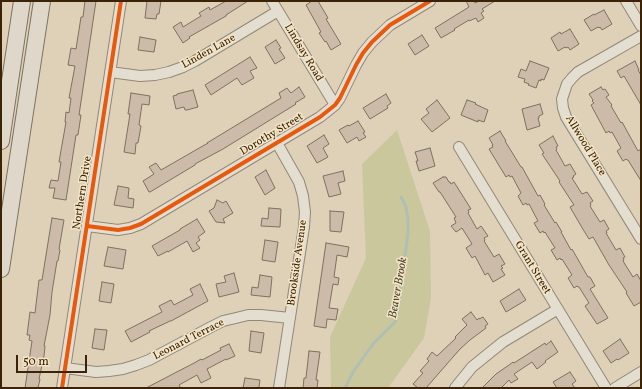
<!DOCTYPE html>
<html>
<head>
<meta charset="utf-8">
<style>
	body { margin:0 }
	#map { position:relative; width:642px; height:389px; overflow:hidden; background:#ded1b8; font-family:Vollkorn,serif }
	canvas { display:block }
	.frame { position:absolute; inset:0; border:2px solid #3c2307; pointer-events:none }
	.scale { position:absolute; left:16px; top:355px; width:71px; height:18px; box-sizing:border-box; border:2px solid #3c2307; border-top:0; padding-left:5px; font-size:12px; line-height:14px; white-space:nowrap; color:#3c2307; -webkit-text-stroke:3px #f3e5c7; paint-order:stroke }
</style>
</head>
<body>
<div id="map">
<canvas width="642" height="389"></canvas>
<div class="frame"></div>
<div class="scale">50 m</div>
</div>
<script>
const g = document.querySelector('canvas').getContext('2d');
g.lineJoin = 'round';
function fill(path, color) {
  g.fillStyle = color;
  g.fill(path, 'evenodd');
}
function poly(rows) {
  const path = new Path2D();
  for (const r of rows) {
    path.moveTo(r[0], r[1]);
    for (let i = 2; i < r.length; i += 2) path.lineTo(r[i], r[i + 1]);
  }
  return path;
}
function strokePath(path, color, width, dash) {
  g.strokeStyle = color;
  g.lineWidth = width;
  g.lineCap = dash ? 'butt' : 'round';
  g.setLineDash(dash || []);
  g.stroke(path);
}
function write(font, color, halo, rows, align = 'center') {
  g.font = font + ' Vollkorn,serif';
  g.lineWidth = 3;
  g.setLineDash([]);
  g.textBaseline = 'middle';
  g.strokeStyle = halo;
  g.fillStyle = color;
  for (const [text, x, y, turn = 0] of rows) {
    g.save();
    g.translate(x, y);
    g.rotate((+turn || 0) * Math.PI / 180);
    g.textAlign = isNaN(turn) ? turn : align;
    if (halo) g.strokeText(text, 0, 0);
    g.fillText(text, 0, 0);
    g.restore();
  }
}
const green = poly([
	[397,130,430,231,431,298,424,338,388,388,331,388,330,337,366,258,362,164]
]);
const stream = poly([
	[345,388,353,372,373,344,395,322,398,309,408,233,408,219,406,207,401,197]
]);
const building = poly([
	[85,1,96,1,79,115,81,115,78,135,76,135,66,200,53,198,55,188,49,188,51,180,58,181,61,162,59,162,66,122,65,122,66,112,69,113,71,98,69,98,75,66,68,65,71,48,76,49,81,17,83,17,85,1],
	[147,1,161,1,159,14,157,14,156,19,145,18,147,1],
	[226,1,248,1,226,15,226,16,189,37,190,38,183,43,173,27,181,22,183,27,201,16,199,13,209,7,210,10,226,1],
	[312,1,318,1,328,18,326,19,341,44,331,50,326,41,325,42,319,33,321,32,306,5,312,1],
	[466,1,474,1,475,3,479,1,495,1,482,9,484,11,481,13,484,18,478,22,476,18,469,21,469,20,454,29,455,30,441,38,435,28,469,7,466,1],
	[604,10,612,24,602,30,600,27,599,28,598,27,591,31,584,20,594,14,594,15,604,10],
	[570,29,579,44,570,50,568,47,566,48,565,47,558,51,551,38,560,32,561,34,570,29],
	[422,35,429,46,415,55,408,44,422,35],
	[140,37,156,40,154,52,138,50,140,37],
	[276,40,281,48,279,49,285,58,275,64,265,47,276,40],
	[250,57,257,68,250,71,254,78,242,85,237,78,211,95,205,85,250,57],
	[530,61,549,68,544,80,541,79,541,81,539,80,536,88,528,85,529,84,524,82,525,79,518,77,521,69,526,71,530,61],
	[635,61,639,70,638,70,641,75,641,105,624,76,621,78,617,71,635,61],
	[299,87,305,97,295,103,296,104,223,149,195,164,195,165,150,192,149,192,143,181,154,174,149,167,156,163,161,170,208,143,207,143,281,98,279,93,287,88,290,92,291,93,299,87],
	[601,87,603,90,605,89,609,95,606,97,612,105,611,106,621,123,622,122,638,151,641,149,641,181,628,160,627,160,626,159,623,161,617,151,621,148,612,132,610,133,609,131,606,133,591,105,594,103,592,101,593,100,589,94,601,87],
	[193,90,198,107,187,110,185,110,184,107,176,109,173,96,177,95,177,94,193,90],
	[131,93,150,96,149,105,142,104,139,125,141,126,138,143,136,143,135,154,124,152,130,114,128,114,131,93],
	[386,94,391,103,387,106,388,108,370,119,363,108,386,94],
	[437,100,450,118,432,132,421,119,429,113,426,109,437,100],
	[467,100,476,103,475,104,488,110,484,122,478,120,478,122,461,115,467,100],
	[540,104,543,114,539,116,539,118,538,118,540,126,527,130,522,109,540,104],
	[358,121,365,132,363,133,366,137,359,141,357,137,347,143,339,130,348,125,349,126,358,121],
	[500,131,506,141,505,141,521,167,522,167,538,196,540,195,545,204,544,205,555,223,556,222,562,232,561,232,571,250,572,249,588,277,590,277,595,286,590,289,608,318,597,324,585,306,589,303,579,287,578,287,577,286,574,288,568,278,572,275,562,259,561,260,560,258,557,260,551,250,555,248,545,232,544,233,543,231,540,233,534,223,538,221,529,204,527,205,526,203,523,205,518,196,521,193,512,176,510,177,509,175,506,177,489,149,493,147,492,145,493,145,489,138,500,131],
	[324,135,329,144,323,148,328,157,317,163,307,146,324,135],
	[553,136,558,146,556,147,557,149,556,150,565,166,570,164,576,174,573,176,574,177,572,178,582,194,587,192,593,201,590,203,591,205,590,206,600,222,604,220,609,229,606,231,607,233,606,233,616,250,620,248,625,257,623,258,624,260,623,261,633,277,637,274,641,281,641,302,634,306,626,293,627,292,609,265,593,237,589,239,584,231,570,207,574,205,559,182,560,181,542,154,544,153,539,145,553,136],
	[430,148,435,166,419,171,416,161,418,161,415,152,430,148],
	[266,170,275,188,265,195,255,177,266,170],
	[343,171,345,181,338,183,341,194,329,197,323,176,343,171],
	[443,177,446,177,449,182,450,182,451,184,454,182,471,209,468,210,469,212,468,213,477,229,481,226,488,236,484,238,485,240,484,241,494,257,499,254,505,264,501,266,503,268,501,269,505,275,493,282,488,273,485,275,475,256,472,258,466,248,472,244,462,228,456,232,451,226,456,223,454,218,456,217,440,192,439,192,433,183,443,177],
	[118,186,129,188,128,198,134,199,133,208,114,205,118,186],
	[217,200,223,203,226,201,233,213,223,219,225,223,216,222,209,211,214,208,217,200],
	[269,208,281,209,280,227,261,226,262,218,268,219,269,208],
	[330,211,344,212,341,232,330,231,330,211],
	[52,218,64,220,59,249,60,250,58,261,57,261,52,292,50,315,44,346,45,346,44,356,39,379,40,379,38,388,25,388,32,341,29,340,30,335,27,335,30,312,35,313,39,280,42,280,52,218],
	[197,219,205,232,198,237,200,240,196,243,200,248,193,252,187,241,168,252,168,251,158,256,152,246,180,230,180,229,197,219],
	[265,240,278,242,275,262,262,260,265,240],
	[326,243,349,247,347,257,337,255,334,277,339,278,338,285,333,284,329,308,338,309,336,320,327,319,326,328,314,326,326,243],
	[108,247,126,250,123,269,104,266,108,247],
	[234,273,239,292,219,297,216,284,226,282,224,276,234,273],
	[260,275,272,277,270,297,251,295,252,287,258,288,260,275],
	[102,282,114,284,111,303,99,301,102,282],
	[200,284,208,301,171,321,170,321,149,331,150,332,131,342,125,331,162,312,159,306,171,300,174,305,193,295,190,289,200,284],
	[519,289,526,300,506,312,500,301,519,289],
	[471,312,477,320,479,318,479,319,483,317,488,324,485,326,486,328,470,340,460,349,426,388,418,388,413,384,423,373,420,371,429,361,427,359,432,352,437,356,456,338,455,337,467,325,462,319,471,312],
	[95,329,107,330,104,350,92,348,95,329],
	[251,331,264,333,261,353,249,351,251,331],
	[620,339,629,353,618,360,617,359,611,363,603,351,620,339],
	[551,341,558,352,545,361,546,362,537,369,532,362,514,374,518,379,511,383,509,380,501,388,482,388,496,374,509,365,513,362,514,363,545,343,546,345,551,341],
	[229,344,235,356,226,360,226,359,207,369,211,378,201,383,197,375,179,385,181,388,146,388,196,362,201,359,202,360,221,350,220,348,229,344],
	[309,351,320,352,316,380,318,380,317,388,303,388,304,378,306,378,309,351],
	[570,372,576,381,572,384,575,388,557,388,553,382,570,372],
	[245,378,260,380,259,387,258,388,243,388,245,378]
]);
const minor = poly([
	[272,1,335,105],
	[626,1,641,26],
	[641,36,578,72,572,78,567,84,562,99,563,108,566,117,641,239],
	[110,72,140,76,155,75,169,72,183,67,195,61,278,11],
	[277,143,299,182,303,196,305,212,304,227,279,388],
	[459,147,606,388],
	[87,226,118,230,130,228,141,224,320,117,335,105,340,98,356,65,363,53,372,42,390,25,430,1],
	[65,368,96,372,109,371,123,369,136,365,149,360,211,327,223,321,236,318,248,315,261,315,290,318],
	[62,388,121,1],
	[455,388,472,367,493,350,503,342,558,309],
	[615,388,641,372]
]);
const trunk = poly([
	[1,141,22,1],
	[1,269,42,1]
]);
const cycleway = poly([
	[87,226,118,230,130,228,141,224,320,117,335,105,340,98,356,65,363,53,372,42,390,25,430,1],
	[62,388,121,1]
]);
const streetNames = [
	["Linden Lane",209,52,-29],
	["Lindsay Road",303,53,59],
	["Dorothy Street",272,135,-31],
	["Allwood Place",585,146,59],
	["Northern Drive",83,193,-81],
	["Brookside Avenue",298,263,-82],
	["Grant Street",532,268,59],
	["Leonard Terrace",189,340,-27]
];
const waterNames = [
	["Beaver Brook",399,288,-80]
];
fill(green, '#cac79c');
strokePath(stream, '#afc0b2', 3);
fill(building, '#cdbbaa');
strokePath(building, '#7c7160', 1);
strokePath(minor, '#938877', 12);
strokePath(trunk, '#7c7160', 18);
strokePath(minor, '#e4ded1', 10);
strokePath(trunk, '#dfd8ca', 16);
strokePath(cycleway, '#e8590c', 4);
write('11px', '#3c2307', '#f3e5c7', streetNames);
write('italic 12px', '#544831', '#f3e5c7', waterNames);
</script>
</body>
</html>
